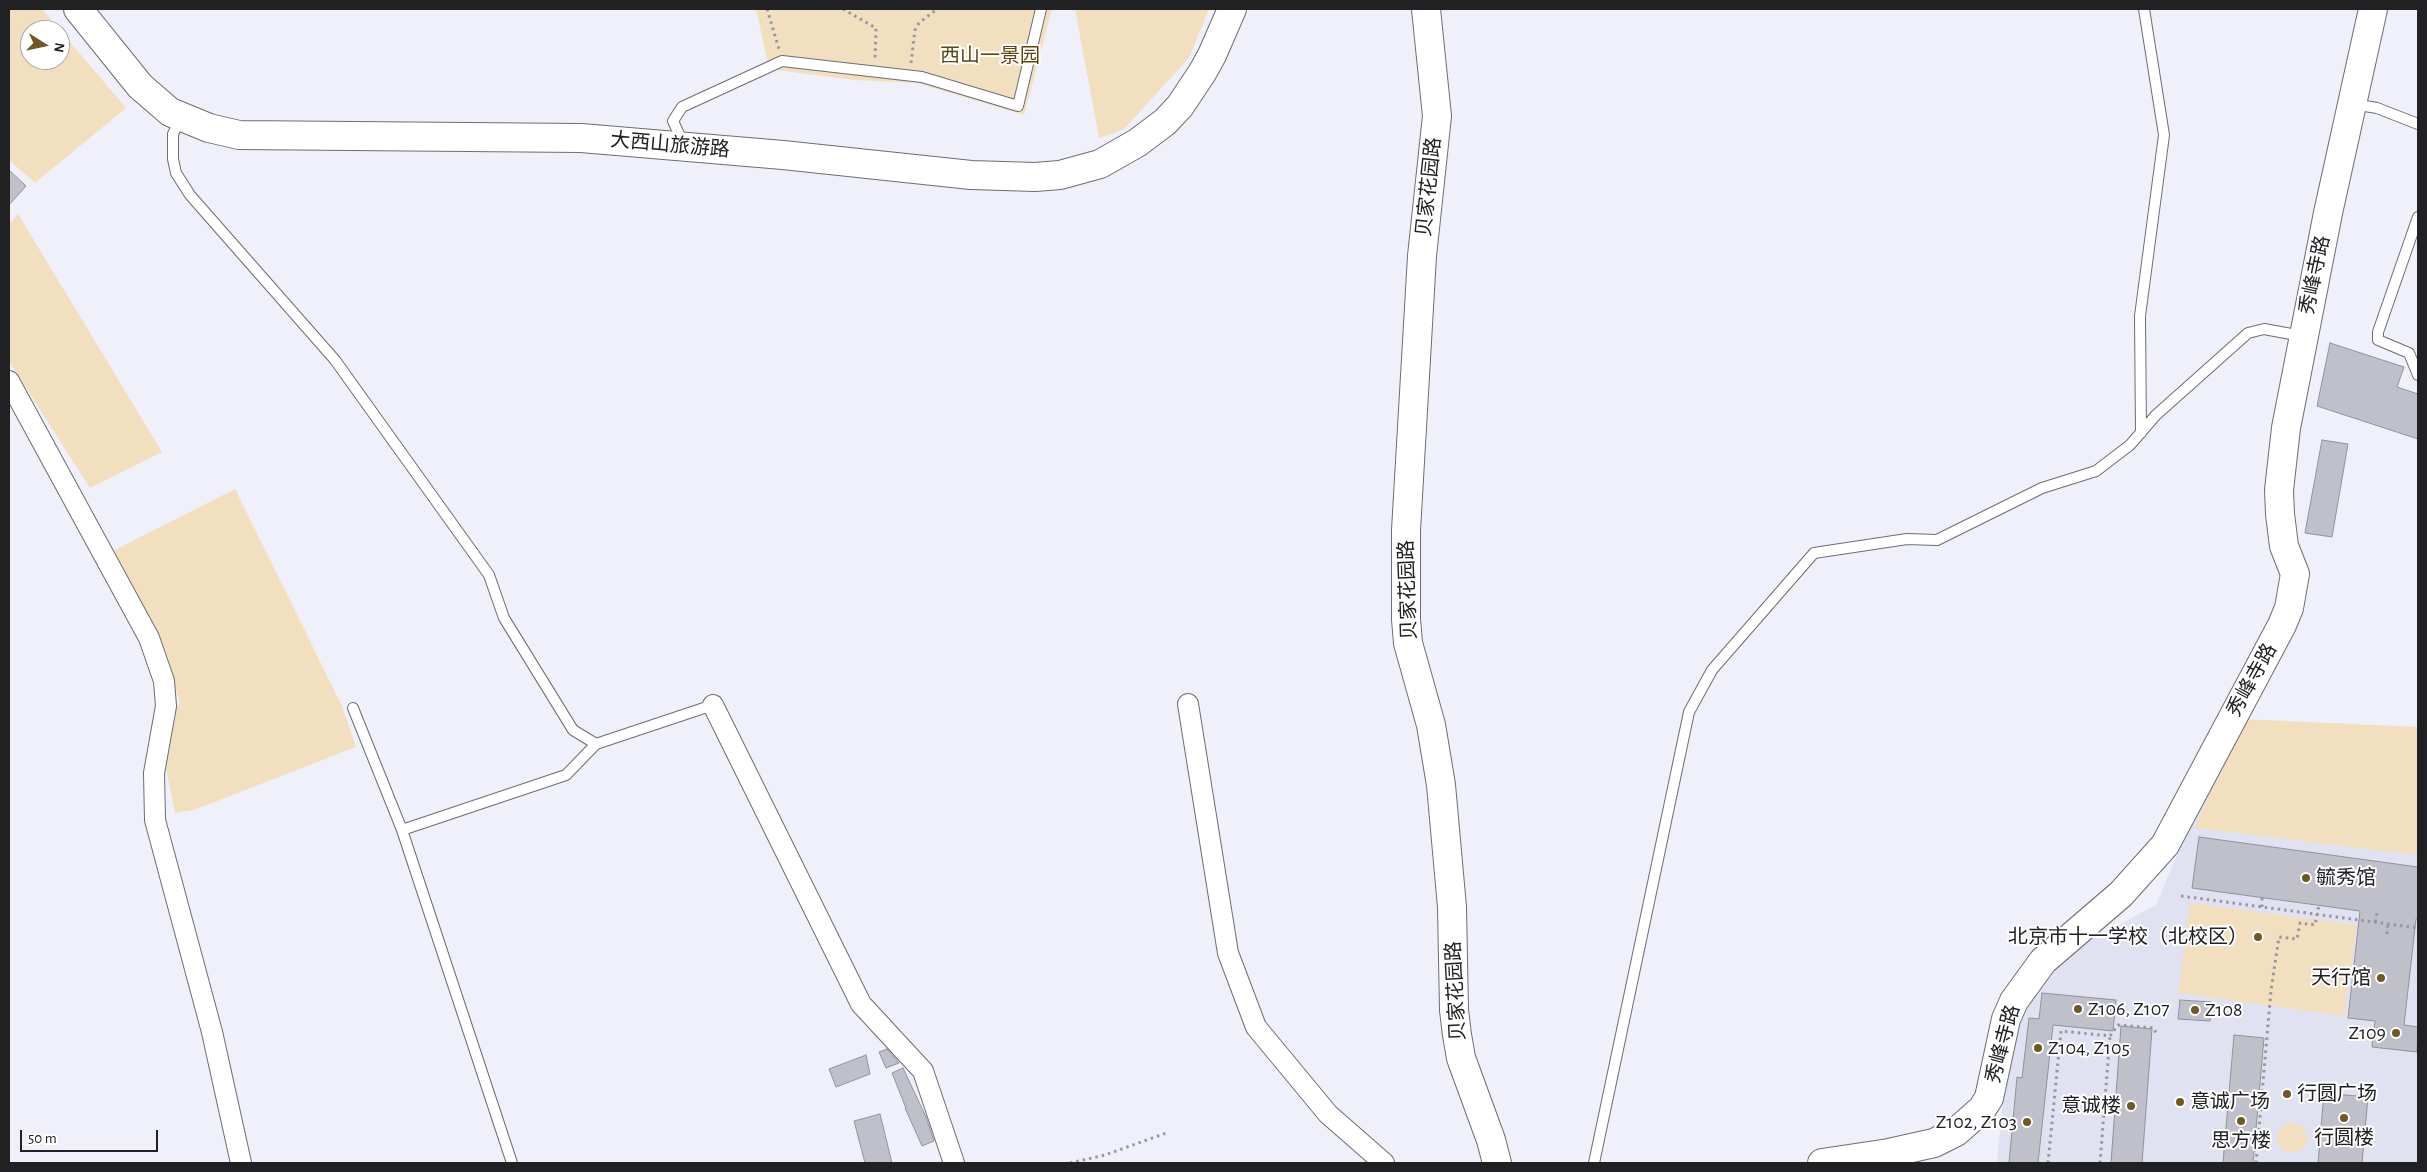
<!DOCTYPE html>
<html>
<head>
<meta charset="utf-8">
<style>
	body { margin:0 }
	#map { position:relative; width:2427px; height:1172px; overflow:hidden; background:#eff0f9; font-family:"Alegreya Sans",sans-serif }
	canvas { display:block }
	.frame { position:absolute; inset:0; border:10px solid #212124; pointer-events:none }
	.north { position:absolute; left:20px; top:20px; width:50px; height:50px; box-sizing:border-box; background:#fff; border:1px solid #a6a6a7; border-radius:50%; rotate:100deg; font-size:14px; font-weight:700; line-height:20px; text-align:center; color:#212124 }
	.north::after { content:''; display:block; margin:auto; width:18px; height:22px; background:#6f5728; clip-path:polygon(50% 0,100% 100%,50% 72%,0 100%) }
	.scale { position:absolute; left:20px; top:1130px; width:138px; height:22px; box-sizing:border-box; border:2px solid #212124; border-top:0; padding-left:6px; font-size:15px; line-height:18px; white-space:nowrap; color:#212124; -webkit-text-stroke:4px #fff; paint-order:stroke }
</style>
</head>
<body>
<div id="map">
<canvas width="2427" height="1172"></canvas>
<div class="frame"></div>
<div class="north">N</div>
<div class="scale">50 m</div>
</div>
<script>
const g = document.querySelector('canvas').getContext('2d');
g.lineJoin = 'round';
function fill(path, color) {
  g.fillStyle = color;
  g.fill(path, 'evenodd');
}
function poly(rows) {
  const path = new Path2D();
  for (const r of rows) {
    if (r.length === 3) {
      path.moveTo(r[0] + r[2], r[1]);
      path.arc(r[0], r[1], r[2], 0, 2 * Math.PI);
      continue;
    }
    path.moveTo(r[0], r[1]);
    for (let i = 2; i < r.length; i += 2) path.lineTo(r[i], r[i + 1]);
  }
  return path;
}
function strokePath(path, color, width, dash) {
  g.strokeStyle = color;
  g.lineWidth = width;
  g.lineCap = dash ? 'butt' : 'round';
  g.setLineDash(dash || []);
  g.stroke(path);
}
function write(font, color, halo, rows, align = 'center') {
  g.font = font + ' "Alegreya Sans","Noto Sans SC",sans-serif';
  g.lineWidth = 4;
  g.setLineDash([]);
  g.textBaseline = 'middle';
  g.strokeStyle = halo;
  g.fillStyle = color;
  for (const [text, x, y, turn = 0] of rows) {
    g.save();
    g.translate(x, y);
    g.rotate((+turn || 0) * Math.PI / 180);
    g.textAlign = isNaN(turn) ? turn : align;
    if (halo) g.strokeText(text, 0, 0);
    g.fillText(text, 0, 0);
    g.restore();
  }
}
const built = poly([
	[2231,726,2418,729,2418,1163,1997,1163,2008,1049,2025,1005,2070,951,2156,905]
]);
const green = poly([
	[9,9,42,9,126,108,35,183,9,160],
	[30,30,60,30,60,60,30,60],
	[756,9,1052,9,1024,115,917,83,854,80,769,69],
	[1075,9,1209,9,1189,58,1123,130,1099,138],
	[18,214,162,452,90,488,9,361,9,224],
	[235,489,342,706,356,747,194,810,175,813,160,740,180,702,157,631,113,551],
	[2241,719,2418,727,2418,855,2195,828],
	[2190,903,2357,925,2344,1016,2178,993],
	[2292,1138,15]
]);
const building = poly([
	[9,170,26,186,9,205,9,170],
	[2330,343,2404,367,2397,387,2418,394,2418,439,2317,406,2330,343],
	[2322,440,2348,444,2332,537,2305,533,2322,440],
	[2199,837,2418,867,2418,919,2416,919,2404,1025,2418,1027,2417,1052,2372,1047,2375,1021,2348,1018,2360,911,2192,888,2199,837],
	[2042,993,2116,1000,2113,1031,2053,1025,2038,1163,2009,1163,2017,1077,2022,1078,2029,1018,2039,1019,2042,993],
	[2180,1000,2212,1002,2210,1021,2178,1019,2180,1000],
	[2121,1026,2152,1029,2142,1163,2111,1163,2121,1026],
	[2234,1035,2264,1038,2253,1163,2223,1163,2234,1035],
	[887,1049,899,1063,886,1068,879,1052,887,1049],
	[866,1055,870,1074,836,1087,829,1069,866,1055],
	[903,1068,926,1117,934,1141,922,1146,905,1108,906,1108,892,1073,903,1068],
	[2324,1093,2368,1097,2362,1163,2318,1163,2324,1093],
	[880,1114,892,1163,865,1163,854,1121,880,1114]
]);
const path = poly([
	[767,9,779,49],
	[843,9,876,28,875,59],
	[911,63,915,30,919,23,937,9],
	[2181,896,2418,928],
	[2262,907,2262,897],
	[2375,922,2377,913],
	[2387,934,2388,923],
	[1070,1163,1105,1155,1169,1132],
	[2048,1163,2061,1031,2110,1036,2118,1025,2154,1028,2157,1036],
	[2100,1163,2110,1036],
	[2256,1163,2271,990,2279,937,2297,939,2300,923,2315,925,2319,905]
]);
const lane = poly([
	[2353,104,2377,108,2418,124],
	[181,118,173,134,173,159,176,173,190,195,335,360,489,575,504,618,573,730,596,744,713,705],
	[684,145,673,121,682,107,782,61,922,77,1018,106,1041,9],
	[2418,217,2378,332,2378,340,2409,353,2418,375],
	[2141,433,2140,316,2164,135,2144,9],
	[353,708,402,830,566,775,596,744],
	[402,830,512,1163],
	[1594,1163,1689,712,1712,670,1814,553,1907,539,1937,540,2042,488,2096,471,2130,445,2156,415,2248,333,2264,329,2302,336]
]);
const street = poly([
	[9,381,149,638,164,681,166,706,154,773,155,820,212,1032,241,1163],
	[1188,704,1228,953,1256,1027,1328,1114,1384,1163],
	[713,705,861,1004,923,1071,954,1163]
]);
const secondary = poly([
	[78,9,140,86,170,112,209,128,239,135,581,138,783,155,971,175,1035,177,1060,175,1100,164,1137,143,1165,122,1180,106,1202,73,1212,55,1232,9],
	[1426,9,1437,116,1422,256,1406,530,1406,619,1408,643,1431,725,1441,785,1452,907,1454,1010,1457,1035,1461,1058,1491,1140,1497,1163],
	[1822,1163,1889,1153,1934,1143,1956,1132,1982,1109,1989,1098,2006,1019,2014,1001,2043,961,2121,894,2165,845,2282,625,2289,608,2295,574,2284,546,2280,514,2279,490,2286,428,2328,213,2373,9]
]);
const markers = [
	[2306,878,5,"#6f5728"],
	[2258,937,5,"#6f5728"],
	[2381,978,5,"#6f5728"],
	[2078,1009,5,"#6f5728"],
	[2195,1010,5,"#6f5728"],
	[2396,1033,5,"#6f5728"],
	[2038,1048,5,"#6f5728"],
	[2287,1094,5,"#6f5728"],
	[2180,1102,5,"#6f5728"],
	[2131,1106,5,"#6f5728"],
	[2344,1118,5,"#6f5728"],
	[2241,1121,5,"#6f5728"],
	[2027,1122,5,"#6f5728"]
];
const parkNames = [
	["西山一景园",990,56]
];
const streetNames = [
	["大西山旅游路",670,145,5],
	["贝家花园路",1429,187,-84],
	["秀峰寺路",2315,275,-78],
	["贝家花园路",1408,590,-92],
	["秀峰寺路",2252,680,-61],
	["贝家花园路",1456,991,-93],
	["秀峰寺路",2003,1044,-75]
];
const poiNames = [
	["毓秀馆",2316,878],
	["北京市十一学校（北校区）",2248,937,"right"],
	["天行馆",2371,978,"right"],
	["Z106, Z107",2088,1009],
	["Z108",2205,1010],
	["Z109",2386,1033,"right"],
	["Z104, Z105",2048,1048],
	["行圆广场",2297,1094],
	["意诚广场",2190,1102],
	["意诚楼",2121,1106,"right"],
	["Z102, Z103",2017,1122,"right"],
	["行圆楼",2344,1138,"center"],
	["思方楼",2241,1141,"center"]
];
fill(built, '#e0e2f2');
fill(green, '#f1dfc0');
fill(building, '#bfc0c9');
strokePath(building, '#91939a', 1);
strokePath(lane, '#6c6d74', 12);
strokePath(street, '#6c6d74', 22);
strokePath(secondary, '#6c6d74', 30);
strokePath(path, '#97979e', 3, [2.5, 4]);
strokePath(lane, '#fff', 10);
strokePath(street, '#fff', 20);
strokePath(secondary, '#fff', 28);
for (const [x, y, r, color] of markers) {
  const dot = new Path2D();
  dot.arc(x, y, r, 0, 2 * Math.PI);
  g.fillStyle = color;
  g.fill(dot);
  strokePath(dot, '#fff', 2);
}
write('20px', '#5f4610', '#fff', parkNames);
write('20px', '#212124', '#fff', streetNames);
write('20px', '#212124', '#fff', poiNames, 'left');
</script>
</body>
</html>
